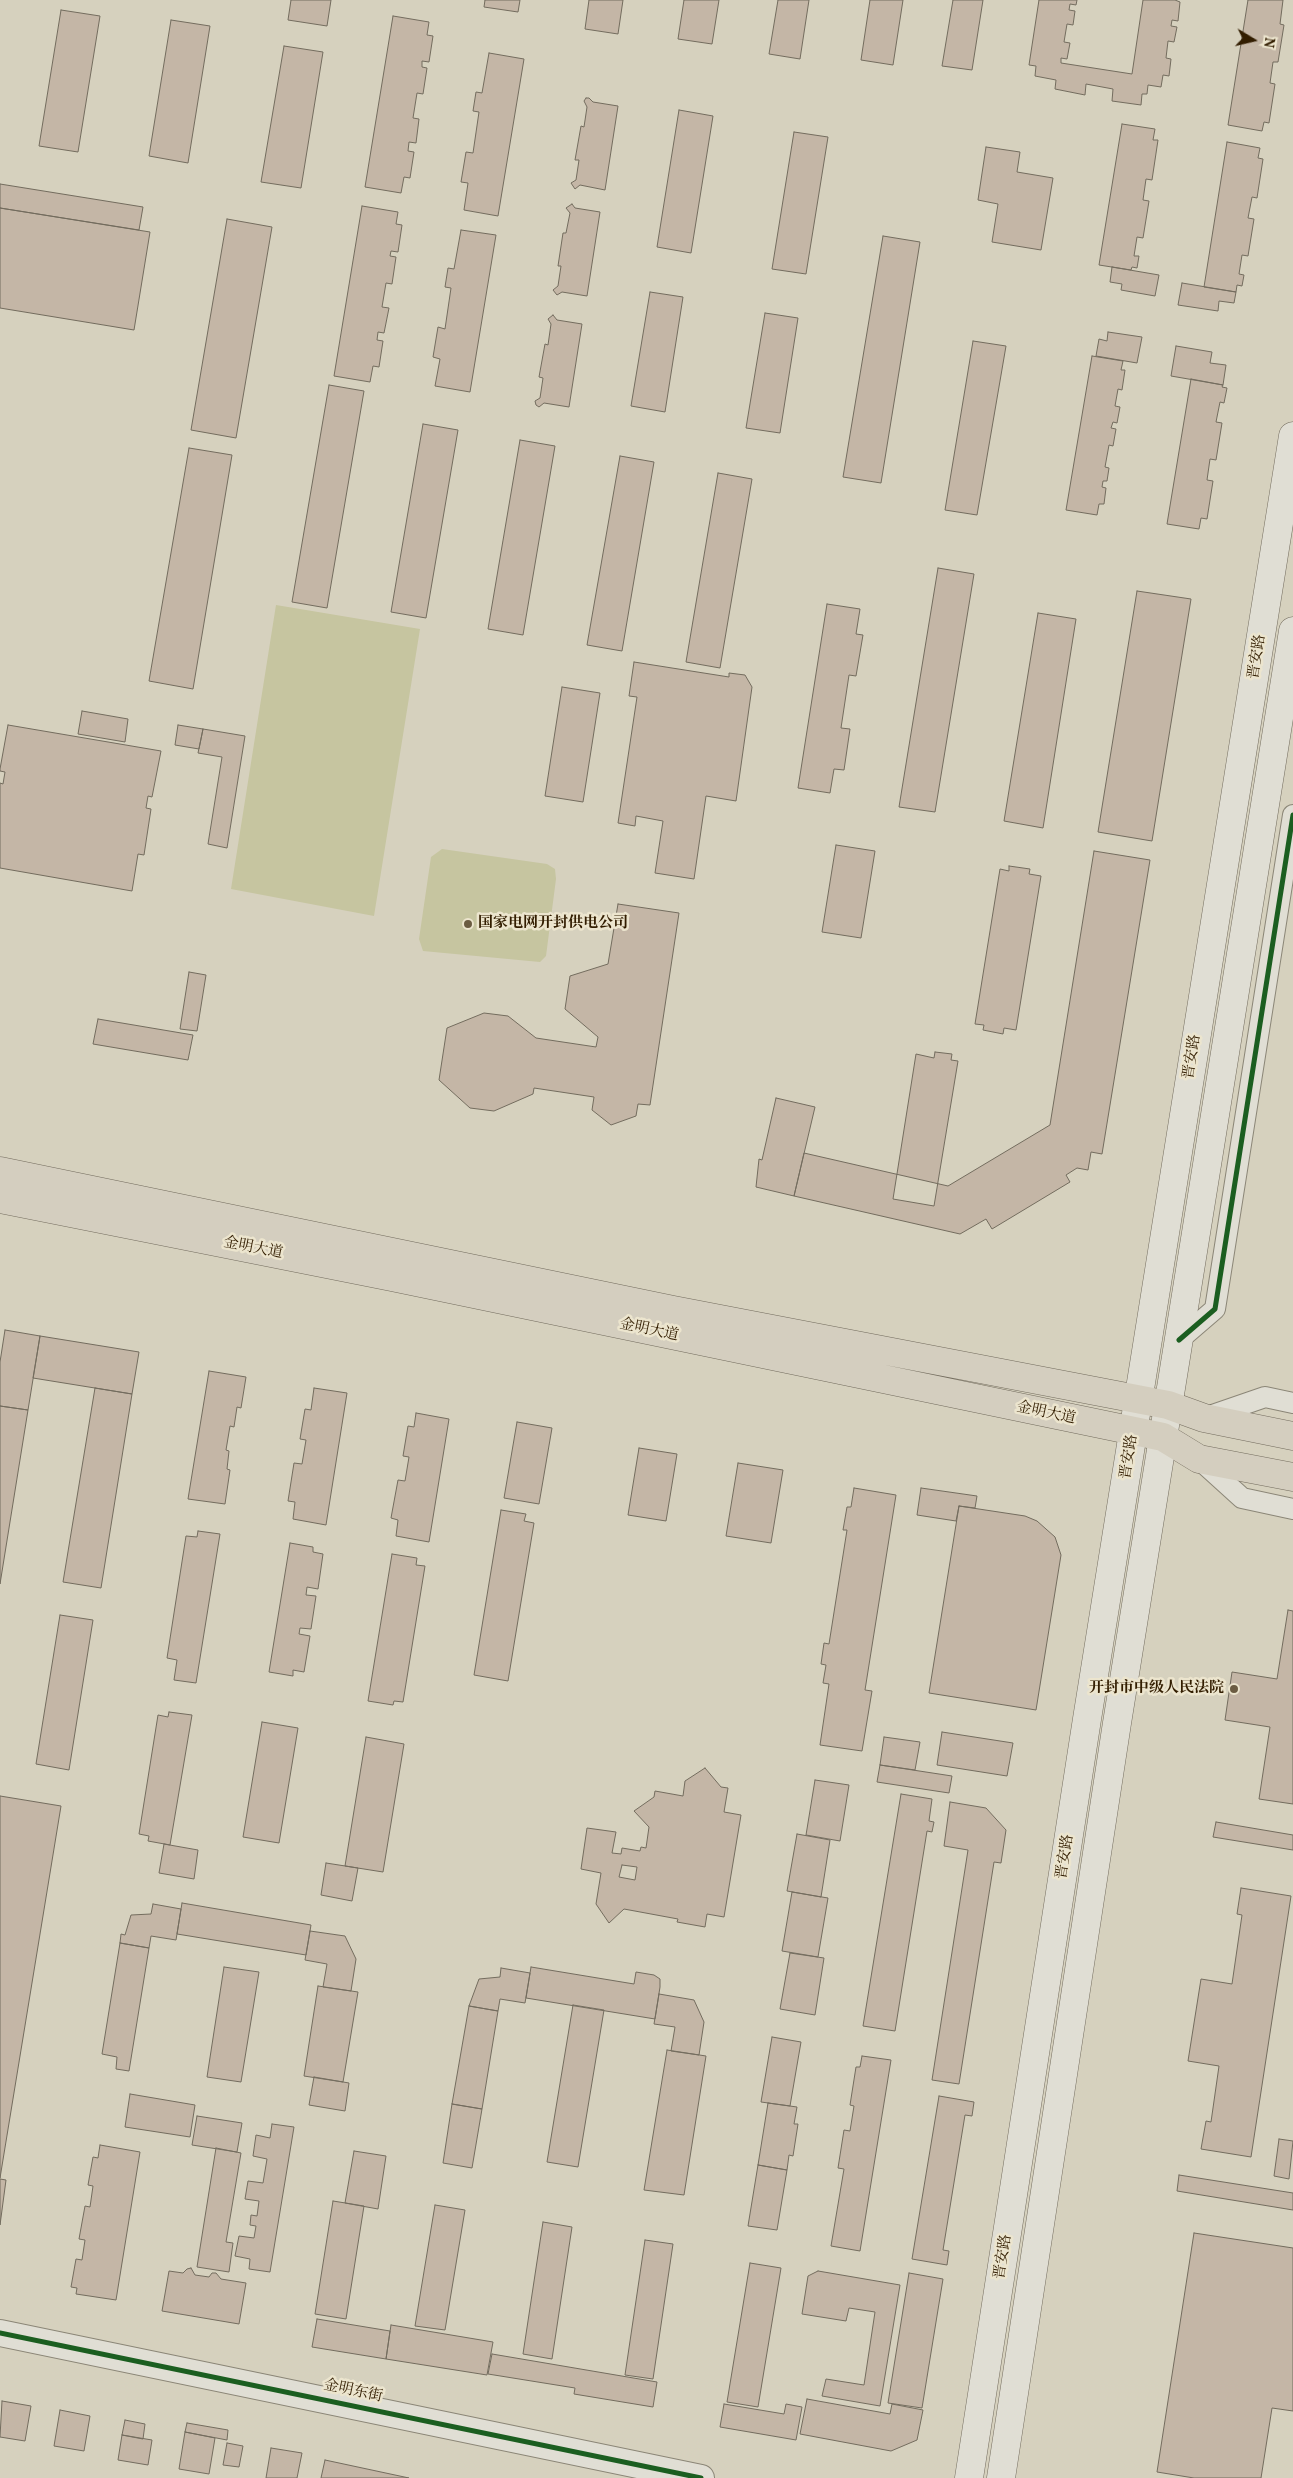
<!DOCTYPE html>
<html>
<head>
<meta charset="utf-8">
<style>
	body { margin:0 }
	#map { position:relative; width:1293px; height:2478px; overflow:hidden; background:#d6d1be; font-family:Vollkorn,serif }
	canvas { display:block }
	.north { position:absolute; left:1228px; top:15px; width:50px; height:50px; -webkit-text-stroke:4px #ece5ce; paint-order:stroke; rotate:99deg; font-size:14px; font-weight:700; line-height:20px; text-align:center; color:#321d00 }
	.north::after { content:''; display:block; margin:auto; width:18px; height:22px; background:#321d00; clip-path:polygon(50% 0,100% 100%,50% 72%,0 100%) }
</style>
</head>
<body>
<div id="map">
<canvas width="1293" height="2478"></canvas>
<div class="north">N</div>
</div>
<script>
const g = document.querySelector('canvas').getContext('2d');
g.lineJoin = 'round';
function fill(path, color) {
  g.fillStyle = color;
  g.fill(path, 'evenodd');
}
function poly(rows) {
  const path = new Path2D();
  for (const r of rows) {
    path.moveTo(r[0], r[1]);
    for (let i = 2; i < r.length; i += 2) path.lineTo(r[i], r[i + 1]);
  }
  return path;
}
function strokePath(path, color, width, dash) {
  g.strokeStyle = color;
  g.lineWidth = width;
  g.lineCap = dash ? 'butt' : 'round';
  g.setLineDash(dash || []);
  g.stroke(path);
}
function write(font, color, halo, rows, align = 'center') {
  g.font = font + ' Vollkorn,"Noto Serif SC",serif';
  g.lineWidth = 5;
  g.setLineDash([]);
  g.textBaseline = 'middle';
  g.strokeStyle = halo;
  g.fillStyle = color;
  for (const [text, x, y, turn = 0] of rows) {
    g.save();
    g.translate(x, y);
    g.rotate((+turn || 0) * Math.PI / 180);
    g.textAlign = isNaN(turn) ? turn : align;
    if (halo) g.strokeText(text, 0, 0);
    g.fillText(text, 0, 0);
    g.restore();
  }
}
const green = poly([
	[276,605,420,629,374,916,231,889],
	[442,849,547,864,555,869,556,879,546,956,540,962,423,951,419,939,431,857]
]);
const building = poly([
	[291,0,331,0,327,26,288,20,291,0],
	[485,0,520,0,518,12,484,7,485,0],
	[589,0,623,0,618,34,585,29,589,0],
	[684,0,719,0,712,44,678,39,684,0],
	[778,0,809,0,800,59,769,54,778,0],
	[870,0,903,0,893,65,861,60,870,0],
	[953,0,983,0,972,70,942,66,953,0],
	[1039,0,1077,0,1076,5,1070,4,1069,10,1075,11,1073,25,1067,24,1064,42,1070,43,1067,59,1061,58,1061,63,1132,74,1143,0,1175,0,1180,2,1178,21,1172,20,1171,26,1177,27,1174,42,1168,41,1166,58,1171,59,1169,76,1163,75,1161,87,1148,85,1147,94,1142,94,1141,105,1112,101,1113,89,1086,84,1085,95,1055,89,1056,80,1035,76,1036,66,1029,65,1039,0],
	[1248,0,1283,0,1280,24,1284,25,1278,62,1273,62,1270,83,1275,84,1269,123,1264,122,1262,131,1228,125,1248,0],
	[61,10,100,16,78,152,39,146,61,10],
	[393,16,429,22,427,35,433,36,429,62,422,61,422,67,427,68,423,94,417,93,413,118,419,119,416,143,409,142,408,151,414,152,410,178,404,177,401,193,365,187,393,16],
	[171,20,210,26,188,163,149,156,171,20],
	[284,46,323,52,301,188,261,182,284,46],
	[489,53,524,59,498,216,464,210,468,183,461,182,466,152,473,153,479,112,473,111,476,92,482,93,489,53],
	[586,98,589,98,593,102,618,106,605,190,580,185,575,189,571,183,576,180,579,160,575,160,581,126,584,127,587,107,584,101,586,98],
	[679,110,713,116,691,253,657,247,679,110],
	[1122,124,1155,129,1153,140,1158,140,1152,180,1146,179,1143,200,1149,201,1143,238,1137,237,1134,256,1139,256,1137,268,1132,267,1131,270,1099,265,1122,124],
	[794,132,828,137,806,274,772,269,794,132],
	[1227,142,1260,148,1258,158,1263,159,1257,198,1252,197,1248,218,1254,219,1248,256,1242,255,1239,274,1244,275,1242,286,1237,285,1236,292,1204,287,1227,142],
	[986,147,1020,152,1017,172,1053,178,1041,250,992,242,998,204,978,200,986,147],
	[0,184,143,207,139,230,0,208,0,184],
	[572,204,575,208,600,212,587,296,562,292,557,295,553,290,558,286,561,266,558,266,563,233,566,233,570,213,566,208,572,204],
	[362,206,398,212,396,224,402,225,398,252,391,251,390,256,396,257,392,284,386,283,382,307,389,308,384,333,378,332,377,340,383,341,379,367,373,366,370,382,334,376,362,206],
	[0,208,150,232,134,330,0,308,0,208],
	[227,219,272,227,236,438,191,430,227,219],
	[461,230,496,235,470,392,435,386,440,359,433,357,438,327,445,329,451,288,445,287,448,268,454,269,461,230],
	[883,236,920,242,881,483,843,477,883,236],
	[1112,267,1159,275,1155,296,1121,290,1122,284,1110,282,1112,267],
	[1182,283,1236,292,1234,303,1219,301,1218,311,1178,305,1182,283],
	[650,292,683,297,665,412,631,406,650,292],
	[765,313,798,318,780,433,746,428,765,313],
	[553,315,557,320,582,324,569,407,544,403,539,407,536,405,535,401,540,398,543,378,539,377,545,344,548,345,551,324,548,319,553,315],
	[1108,332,1142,337,1137,363,1096,356,1099,339,1107,341,1108,332],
	[973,341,1006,346,977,515,945,510,973,341],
	[1176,346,1212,352,1210,363,1226,365,1223,385,1171,376,1176,346],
	[1092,356,1123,361,1121,370,1125,370,1122,390,1118,389,1115,406,1120,407,1117,423,1113,422,1111,428,1116,429,1113,446,1109,445,1105,467,1109,468,1107,481,1103,481,1102,487,1106,488,1104,504,1099,504,1097,515,1066,510,1092,356],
	[1191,379,1223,385,1222,387,1227,388,1224,403,1220,402,1216,422,1222,423,1216,460,1210,459,1207,480,1213,481,1207,519,1201,518,1199,529,1167,524,1191,379],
	[329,385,364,391,327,608,292,602,329,385],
	[423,424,458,430,426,618,391,612,423,424],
	[520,440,555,446,523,635,488,629,520,440],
	[189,448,232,455,193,689,149,681,189,448],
	[620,456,654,462,622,651,587,645,620,456],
	[718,473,752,479,720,668,686,662,718,473],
	[938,568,974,574,935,812,899,807,938,568],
	[1137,591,1191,599,1152,841,1098,832,1137,591],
	[827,604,860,609,856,634,863,635,856,676,849,675,841,728,850,729,844,770,834,769,830,793,798,788,827,604],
	[1038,613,1076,619,1043,828,1004,821,1038,613],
	[634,662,729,677,729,673,745,675,752,687,736,801,706,796,694,879,655,873,663,821,636,816,635,826,618,823,637,697,629,696,634,662],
	[562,687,600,693,583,802,545,796,562,687],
	[82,711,128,719,125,742,78,734,82,711],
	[8,725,161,751,152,797,148,796,146,808,151,809,144,855,138,854,132,891,0,868,0,783,3,784,5,772,0,771,0,769,8,725],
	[178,725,203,729,199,749,175,745,178,725],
	[203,729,245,736,227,848,208,844,222,757,198,753,203,729],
	[836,845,875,851,861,938,822,932,836,845],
	[1094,851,1150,860,1102,1154,1091,1152,1088,1170,1077,1168,1066,1175,1070,1182,992,1229,986,1219,960,1234,794,1196,804,1153,948,1186,1050,1125,1094,851],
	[1009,866,1030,869,1029,874,1041,876,1016,1030,1004,1028,1003,1034,983,1030,984,1025,975,1024,1000,869,1009,871,1009,866],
	[618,904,679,913,650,1105,638,1104,636,1116,611,1125,592,1110,594,1097,534,1088,533,1094,494,1111,470,1108,439,1080,447,1028,484,1013,508,1016,536,1038,596,1047,598,1037,565,1009,570,976,608,964,618,904],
	[189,972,206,975,197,1031,180,1029,189,972],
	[98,1019,193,1035,188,1060,93,1044,98,1019],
	[935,1052,952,1054,951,1060,958,1061,934,1206,893,1199,916,1054,934,1058,935,1052],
	[776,1098,815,1107,794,1196,756,1187,759,1159,762,1160,776,1098],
	[5,1330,40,1336,28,1410,0,1406,0,1362,5,1330],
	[40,1336,139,1352,132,1394,33,1378,40,1336],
	[209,1371,246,1377,241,1408,237,1407,234,1427,230,1426,226,1450,229,1451,227,1469,230,1470,225,1504,188,1499,209,1371],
	[95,1388,132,1394,101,1588,63,1582,95,1388],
	[314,1388,347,1393,326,1525,293,1519,295,1502,288,1501,294,1463,302,1464,306,1440,300,1439,305,1409,311,1410,314,1388],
	[0,1406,28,1410,0,1584,0,1406],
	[416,1413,449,1419,429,1542,396,1536,398,1520,391,1518,398,1480,405,1481,409,1457,403,1456,408,1426,414,1427,416,1413],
	[517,1422,552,1428,539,1504,504,1498,517,1422],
	[639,1448,677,1454,666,1521,628,1515,639,1448],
	[738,1463,783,1470,771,1543,726,1536,738,1463],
	[854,1488,896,1495,865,1690,872,1691,862,1751,820,1745,829,1684,823,1683,826,1665,821,1664,824,1643,829,1644,847,1530,843,1530,847,1507,851,1507,854,1488],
	[921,1488,977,1496,975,1508,959,1506,956,1521,917,1515,921,1488],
	[959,1506,1025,1516,1037,1521,1055,1537,1061,1555,1036,1710,929,1693,959,1506],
	[501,1510,526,1514,524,1521,534,1523,508,1681,474,1675,501,1510],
	[198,1531,220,1534,196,1683,174,1680,177,1660,167,1658,186,1536,197,1537,198,1531],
	[290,1543,313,1547,313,1552,323,1554,318,1589,307,1587,306,1595,316,1596,311,1629,300,1628,299,1634,310,1636,304,1672,293,1670,293,1676,269,1672,290,1543],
	[392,1554,417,1558,416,1565,425,1566,403,1702,394,1701,393,1705,368,1701,392,1554],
	[1288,1610,1293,1611,1293,1804,1259,1799,1270,1727,1225,1720,1232,1672,1277,1679,1288,1610],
	[60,1615,93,1620,69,1770,36,1764,60,1615],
	[169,1712,192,1715,170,1845,148,1841,149,1836,139,1834,158,1715,168,1717,169,1712],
	[262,1722,298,1728,279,1843,243,1837,262,1722],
	[942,1732,1013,1743,1007,1776,937,1765,942,1732],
	[366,1737,404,1744,383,1872,345,1866,366,1737],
	[884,1737,920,1742,915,1770,880,1765,884,1737],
	[880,1765,952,1776,949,1793,877,1782,880,1765],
	[705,1768,721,1787,728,1788,724,1812,741,1815,724,1917,707,1914,705,1927,677,1922,678,1919,624,1909,609,1923,596,1904,601,1873,581,1869,587,1828,616,1832,612,1853,621,1854,622,1848,640,1851,641,1847,646,1848,649,1827,634,1811,654,1797,655,1791,683,1796,685,1781,705,1768],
	[622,1865,637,1867,635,1880,619,1877,622,1865],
	[815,1780,849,1785,840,1841,806,1835,815,1780],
	[901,1794,932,1799,929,1821,934,1822,932,1832,927,1831,895,2031,863,2026,901,1794],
	[0,1796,61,1806,0,2178,0,1796],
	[950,1802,986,1808,1006,1830,1001,1863,994,1862,959,2084,932,2080,968,1850,944,1846,950,1802],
	[1216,1822,1293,1835,1293,1850,1213,1837,1216,1822],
	[797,1834,830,1840,821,1897,787,1891,797,1834],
	[164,1844,198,1850,194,1879,159,1873,164,1844],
	[326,1863,358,1868,352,1901,321,1895,326,1863],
	[1241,1888,1291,1896,1251,2157,1201,2149,1206,2121,1211,2122,1219,2066,1188,2061,1201,1979,1232,1984,1242,1915,1237,1914,1241,1888],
	[792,1892,828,1898,818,1957,782,1951,792,1892],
	[182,1903,311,1925,306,1955,177,1934,182,1903],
	[153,1904,181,1909,176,1940,151,1936,149,1948,120,1943,121,1934,125,1935,131,1915,151,1914,153,1904],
	[310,1931,345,1936,356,1959,351,1991,323,1987,327,1964,305,1960,310,1931],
	[120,1943,149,1948,129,2071,116,2069,117,2057,102,2054,120,1943],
	[790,1953,824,1958,815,2015,780,2009,790,1953],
	[224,1967,259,1972,241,2082,207,2077,224,1967],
	[531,1967,634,1984,636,1972,654,1975,660,1979,660,1987,655,2019,526,1998,531,1967],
	[501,1968,530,1973,525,2003,500,1999,498,2011,469,2006,479,1979,500,1977,501,1968],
	[318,1986,358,1992,343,2082,304,2076,318,1986],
	[659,1994,694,2000,704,2022,699,2055,671,2051,675,2027,654,2024,659,1994],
	[573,2005,604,2010,578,2167,547,2162,573,2005],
	[469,2006,498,2011,482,2109,452,2104,469,2006],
	[772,2037,801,2042,790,2106,761,2102,772,2037],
	[667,2050,706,2056,684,2195,644,2190,667,2050],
	[862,2056,891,2060,860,2251,831,2246,844,2169,838,2168,844,2130,850,2131,854,2106,850,2105,856,2067,860,2067,862,2056],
	[314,2077,349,2083,345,2111,309,2105,314,2077],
	[130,2094,195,2105,190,2137,125,2127,130,2094],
	[939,2096,974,2102,972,2116,965,2115,943,2250,949,2251,947,2265,912,2259,939,2096],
	[768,2103,797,2107,794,2124,798,2124,793,2156,789,2155,787,2170,758,2165,768,2103],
	[452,2104,482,2109,472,2168,443,2163,452,2104],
	[197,2116,242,2123,237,2152,192,2145,197,2116],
	[272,2124,294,2127,270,2272,249,2269,250,2259,235,2256,239,2236,254,2238,256,2226,250,2225,251,2215,257,2216,259,2201,245,2199,248,2181,263,2183,267,2159,253,2156,256,2135,270,2138,272,2124],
	[1279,2139,1293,2141,1289,2179,1274,2176,1279,2139],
	[100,2145,140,2152,116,2300,76,2294,77,2288,71,2287,76,2259,82,2260,85,2240,79,2239,85,2206,90,2207,93,2186,88,2185,93,2157,98,2158,100,2145],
	[216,2148,241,2153,226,2242,233,2243,229,2272,197,2267,216,2148],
	[354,2151,386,2156,378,2209,345,2203,354,2151],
	[758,2165,787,2170,777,2230,748,2226,758,2165],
	[1179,2175,1293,2193,1293,2210,1177,2191,1179,2175],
	[0,2179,6,2180,0,2225,0,2179],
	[333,2201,364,2206,346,2319,315,2314,333,2201],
	[435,2205,465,2210,445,2330,415,2326,435,2205],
	[543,2222,572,2227,552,2359,523,2354,543,2222],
	[1194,2233,1293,2248,1293,2411,1272,2408,1261,2478,1194,2478,1157,2472,1194,2233],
	[645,2240,673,2244,653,2379,625,2375,645,2240],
	[750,2263,781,2268,758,2407,727,2402,750,2263],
	[191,2268,195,2275,209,2277,212,2273,216,2273,221,2279,246,2283,239,2324,162,2311,169,2271,183,2273,187,2269,191,2268],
	[818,2271,900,2285,880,2406,822,2396,826,2379,864,2385,875,2312,849,2308,846,2321,802,2314,808,2276,818,2271],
	[909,2273,943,2279,922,2408,888,2403,909,2273],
	[317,2319,390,2331,386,2359,312,2347,317,2319],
	[391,2325,493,2342,487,2375,386,2359,391,2325],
	[492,2354,657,2382,653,2407,574,2394,575,2388,488,2374,492,2354],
	[807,2399,890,2414,892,2404,923,2410,917,2440,891,2451,800,2434,807,2399],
	[2,2401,31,2406,25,2441,0,2437,2,2401],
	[724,2404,784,2414,786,2404,802,2407,796,2440,720,2427,724,2404],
	[60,2410,90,2416,84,2451,54,2446,60,2410],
	[125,2420,145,2424,143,2439,122,2435,125,2420],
	[187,2423,228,2430,227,2440,185,2432,187,2423],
	[185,2432,215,2438,209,2474,179,2469,185,2432],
	[122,2435,152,2440,148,2465,118,2460,122,2435],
	[227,2443,243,2446,239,2467,223,2465,227,2443],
	[271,2448,302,2453,297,2478,266,2478,271,2448],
	[325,2460,409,2478,321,2478,325,2460]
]);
const minor = poly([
	[1179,1340,1215,1309,1293,815],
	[1204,1418,1265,1397,1293,1403],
	[1199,1459,1242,1498,1293,1509]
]);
const tertiary = poly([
	[0,2333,701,2478]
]);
const secondary = poly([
	[969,2478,1087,1719,1293,436],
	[1001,2478,1117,1723,1293,631]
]);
const primary = poly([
	[0,1171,673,1310,1168,1405,1204,1418,1293,1436],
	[0,1199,392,1277,1163,1437,1199,1459,1293,1477]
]);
const cycleway = poly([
	[1179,1340,1215,1309,1293,815],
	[0,2333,701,2478]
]);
const markers = [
	[468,924,5,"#6b5c42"],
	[1234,1689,5,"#6b5c42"]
];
const streetNames = [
	["晋安路",1258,657,-81],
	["晋安路",1193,1057,-81],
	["金明大道",253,1249,11],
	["金明大道",649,1331,12],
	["金明大道",1046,1414,12],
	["晋安路",1130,1457,-81],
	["晋安路",1066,1857,-81],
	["晋安路",1004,2257,-81],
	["金明东街",353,2392,12]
];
const poiNames = [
	["国家电网开封供电公司",478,924],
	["开封市中级人民法院",1224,1689,"right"]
];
fill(green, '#c6c5a0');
fill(building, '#c4b6a6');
strokePath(building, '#736c5e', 1);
strokePath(minor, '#8b8677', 22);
strokePath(tertiary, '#8b8677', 28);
strokePath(secondary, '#736c5e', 29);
strokePath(primary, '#736c5e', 29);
strokePath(minor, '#e0ded4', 20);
strokePath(tertiary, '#e0ded4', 26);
strokePath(secondary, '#e0ded4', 28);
strokePath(primary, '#d4cebf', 28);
strokePath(cycleway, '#1b5e20', 5);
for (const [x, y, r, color] of markers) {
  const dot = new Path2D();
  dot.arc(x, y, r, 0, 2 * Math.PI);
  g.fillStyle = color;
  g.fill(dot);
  strokePath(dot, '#ece5ce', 2);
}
write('15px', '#321d00', '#ece5ce', streetNames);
write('bold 15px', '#321d00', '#ece5ce', poiNames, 'left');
</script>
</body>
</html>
